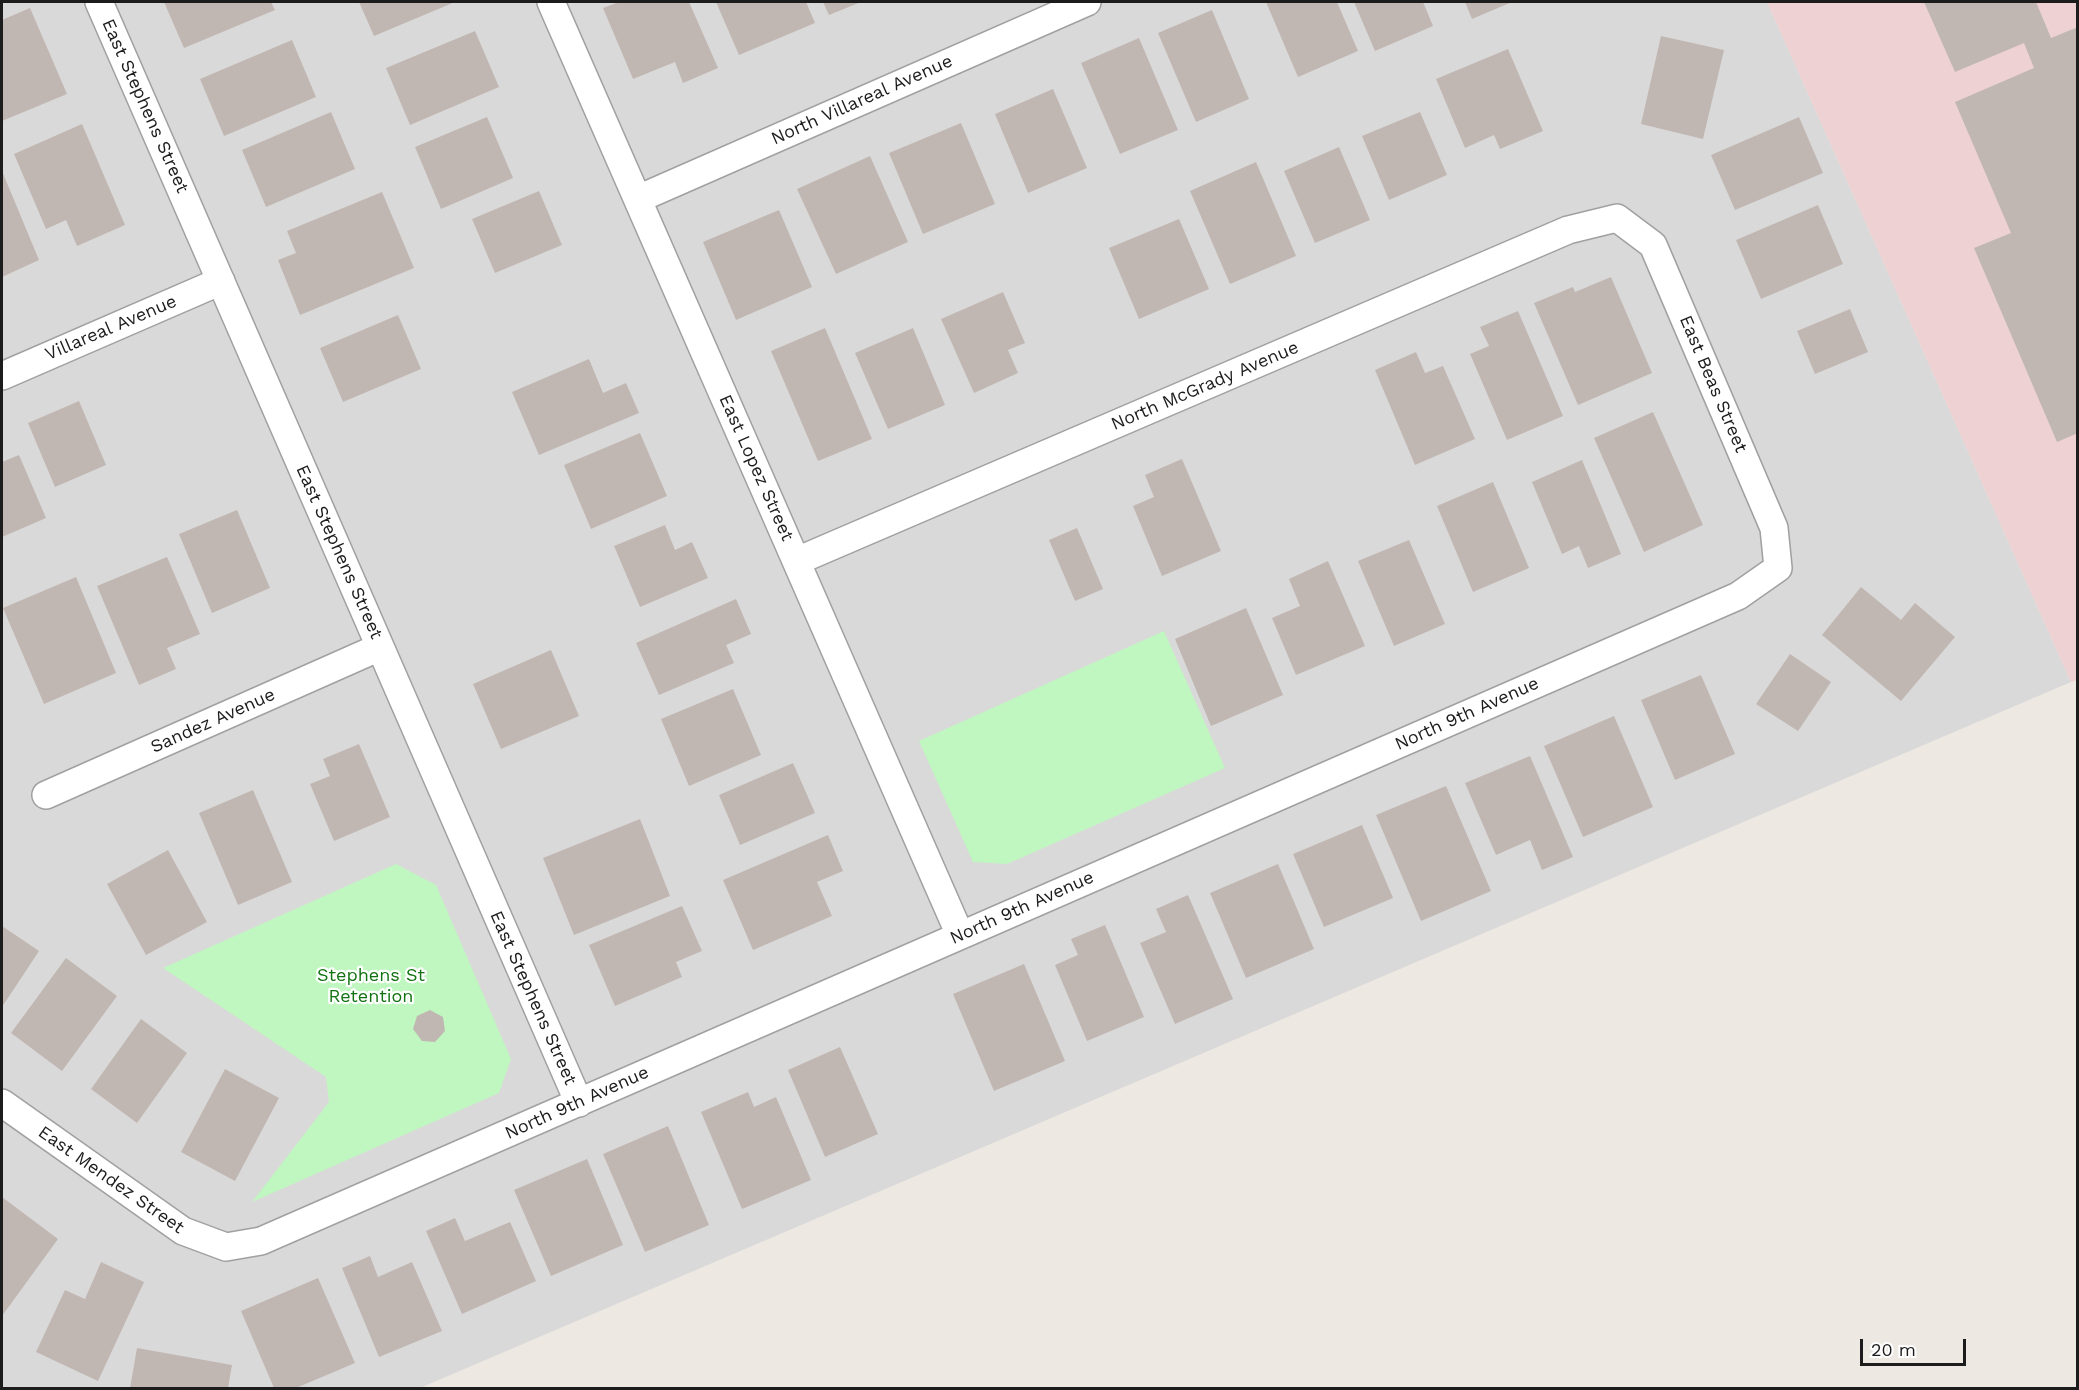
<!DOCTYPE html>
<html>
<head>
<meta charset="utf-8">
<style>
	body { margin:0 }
	#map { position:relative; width:2079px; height:1390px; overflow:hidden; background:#ede8e2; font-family:"Work Sans",sans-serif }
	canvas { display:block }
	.frame { position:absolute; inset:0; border:3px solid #1c1c1c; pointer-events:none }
	.scale { position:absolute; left:1860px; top:1339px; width:106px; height:27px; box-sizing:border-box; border:3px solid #1c1c1c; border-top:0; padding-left:8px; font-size:18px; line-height:21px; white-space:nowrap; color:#1c1c1c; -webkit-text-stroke:4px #fff; paint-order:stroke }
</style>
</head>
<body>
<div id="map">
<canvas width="2079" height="1390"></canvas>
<div class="frame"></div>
<div class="scale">20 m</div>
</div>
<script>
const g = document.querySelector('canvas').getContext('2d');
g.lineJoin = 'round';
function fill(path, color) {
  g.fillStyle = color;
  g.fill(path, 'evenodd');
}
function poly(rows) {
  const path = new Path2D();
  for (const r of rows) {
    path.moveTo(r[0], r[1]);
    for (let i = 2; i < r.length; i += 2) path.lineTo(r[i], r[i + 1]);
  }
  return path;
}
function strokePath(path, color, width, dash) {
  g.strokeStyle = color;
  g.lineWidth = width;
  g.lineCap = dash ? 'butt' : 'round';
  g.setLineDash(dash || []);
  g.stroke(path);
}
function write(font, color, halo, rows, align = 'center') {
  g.font = font + ' "Work Sans",sans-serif';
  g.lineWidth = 4.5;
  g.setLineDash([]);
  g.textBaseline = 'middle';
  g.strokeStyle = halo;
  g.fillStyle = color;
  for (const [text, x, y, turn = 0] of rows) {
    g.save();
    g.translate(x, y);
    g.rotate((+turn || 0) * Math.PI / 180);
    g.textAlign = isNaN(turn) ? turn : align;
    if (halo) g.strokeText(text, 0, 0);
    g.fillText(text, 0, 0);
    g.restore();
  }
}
const residential = poly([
	[2,2,1767,2,2071,682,420,1388,2,1388]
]);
const commercial = poly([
	[1767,2,2077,2,2077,680,2071,682]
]);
const park = poly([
	[1164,631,1225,768,1007,864,973,862,919,741],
	[396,864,436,885,511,1059,499,1093,252,1202,329,1102,326,1077,163,968]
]);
const building = poly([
	[164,2,271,2,275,10,184,48],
	[359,2,455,2,374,36],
	[619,2,689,2,718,68,683,83,675,62,633,79,603,8],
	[716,2,806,2,815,23,739,55],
	[823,2,861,2,829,15],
	[1266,2,1337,2,1358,51,1298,77],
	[1354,2,1423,2,1433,26,1375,51],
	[1465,2,1512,2,1472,19],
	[1924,2,2036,2,2051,38,2078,27,2078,433,2057,442,1974,248,2011,233,1955,102,2034,68,2024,43,1955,72],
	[30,8,67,94,2,121,2,20],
	[1212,10,1249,99,1196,122,1158,33],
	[475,31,499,87,410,125,386,68],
	[1661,36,1724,50,1703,139,1641,124],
	[1139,38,1178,130,1120,154,1081,63],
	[292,40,316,97,224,136,200,79],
	[1508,49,1543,131,1500,149,1494,135,1465,148,1436,79],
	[1053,89,1087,168,1028,193,995,114],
	[331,112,355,169,266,207,242,150],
	[1420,112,1447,175,1389,200,1362,136],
	[487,117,513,178,441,209,415,147],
	[1799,117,1823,173,1735,210,1711,155],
	[961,123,995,204,923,234,889,153],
	[82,124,125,225,77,246,66,220,46,229,14,154],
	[1339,147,1370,220,1315,243,1284,171],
	[870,156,908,242,836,274,797,189],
	[1256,162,1296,256,1230,284,1190,191],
	[2,171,39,260,2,277],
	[539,191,562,245,495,273,472,219],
	[382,192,414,268,300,315,278,260,296,253,287,231],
	[1818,205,1843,264,1761,299,1736,240],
	[779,210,812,287,736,320,703,242],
	[1179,219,1209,289,1139,319,1109,248],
	[1611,277,1652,373,1578,405,1534,303,1573,287,1575,292],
	[1003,292,1025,343,1008,350,1018,373,974,393,941,319],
	[1850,309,1868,352,1815,374,1797,331],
	[1518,311,1563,416,1507,440,1470,354,1489,346,1480,327],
	[398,315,421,369,343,402,320,348],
	[825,328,872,439,818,461,771,351],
	[913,328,945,405,888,429,855,353],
	[1416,352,1425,373,1443,366,1475,439,1415,465,1375,370],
	[589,359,603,393,626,383,639,413,539,455,512,392],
	[79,401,106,465,55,487,28,423],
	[1653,412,1703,525,1644,552,1594,438],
	[640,433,667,496,591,529,564,465],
	[19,455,46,518,2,537,2,462],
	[1182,459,1221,551,1162,576,1133,506,1154,497,1145,475],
	[1582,460,1621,554,1588,568,1579,546,1562,554,1532,482],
	[1493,482,1529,568,1473,592,1437,506],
	[237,510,270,588,212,613,179,534],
	[665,525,675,550,692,542,708,578,640,607,614,546],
	[1077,528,1103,589,1075,601,1049,540],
	[1409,540,1445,624,1394,646,1358,561],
	[167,557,200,634,167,648,176,669,139,685,97,586],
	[1328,561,1365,646,1296,675,1272,618,1300,606,1289,579],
	[76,577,116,673,44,704,3,608],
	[1861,587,1901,620,1915,603,1955,637,1901,701,1822,635],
	[736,599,751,634,726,645,734,663,659,695,636,643],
	[1246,608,1283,695,1211,726,1175,639],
	[551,650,579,716,501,749,473,684],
	[1790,654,1831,682,1798,731,1756,704],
	[1701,675,1735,754,1675,780,1641,700],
	[733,689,761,755,689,786,661,719],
	[1614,716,1653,807,1583,837,1544,746],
	[359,744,390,817,334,841,310,784,330,776,323,759],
	[1530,756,1573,857,1542,870,1530,840,1496,855,1465,783],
	[793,763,815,813,740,845,719,795],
	[1446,786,1491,891,1421,921,1376,815],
	[253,790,292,882,238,905,199,813],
	[640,819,670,896,574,935,543,858],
	[1362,825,1393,898,1324,927,1293,854],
	[828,835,843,871,817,882,832,916,753,950,723,880],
	[168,850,207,922,146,955,107,884],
	[1278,864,1314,949,1246,978,1210,893],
	[1188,895,1233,999,1175,1024,1140,943,1166,932,1156,909],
	[682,906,702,951,676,962,682,977,615,1006,589,945],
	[1105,925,1144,1017,1087,1041,1055,965,1078,955,1071,939],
	[2,926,39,951,2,1007],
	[66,958,117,996,62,1071,11,1033],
	[1024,964,1065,1061,994,1091,953,994],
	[430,1010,443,1017,445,1031,435,1042,422,1041,413,1029,417,1016],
	[141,1019,187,1053,137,1123,91,1089],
	[840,1047,878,1134,825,1157,788,1070],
	[225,1069,279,1098,235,1181,181,1152],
	[748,1092,754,1107,776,1097,811,1180,742,1209,701,1112],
	[668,1126,709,1225,645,1252,603,1154],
	[587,1159,623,1245,551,1276,514,1190],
	[2,1197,58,1239,2,1316],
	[455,1218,465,1241,510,1222,536,1281,462,1314,426,1231],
	[370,1256,378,1277,412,1262,442,1331,379,1357,342,1268],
	[101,1262,144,1282,98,1381,36,1352,65,1290,85,1299],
	[318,1278,355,1363,296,1388,274,1388,241,1311],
	[137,1348,232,1365,228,1388,130,1388]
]);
const street = poly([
	[99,2,579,1103],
	[551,2,960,935],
	[638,199,1087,2],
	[2,376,221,281],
	[46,795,380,647],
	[2,1103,183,1231,226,1247,261,1241,1738,596,1778,568,1774,528,1653,245,1617,218,1568,230,797,561]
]);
const streetNames = [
	["North Villareal Avenue",862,100,-24],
	["East Stephens Street",145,106,66],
	["Villareal Avenue",111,328,-23],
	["East Beas Street",1713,384,67],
	["North McGrady Avenue",1205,386,-23],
	["East Lopez Street",756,468,66],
	["East Stephens Street",339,552,66],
	["North 9th Avenue",1467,714,-24],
	["Sandez Avenue",213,721,-24],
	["North 9th Avenue",1022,908,-24],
	["East Stephens Street",533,998,66],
	["North 9th Avenue",577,1103,-24],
	["East Mendez Street",111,1180,35]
];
const parkNames = [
	["Stephens St",371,976],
	["Retention",371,997]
];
fill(residential, '#dad9d9');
fill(commercial, '#edd1d3');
fill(park, '#c0f6c0');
fill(building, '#c1b7b2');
strokePath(street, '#a0a0a0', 30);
strokePath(street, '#fff', 27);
write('18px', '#1c1c1c', '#fff', streetNames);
write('18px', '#117211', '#fff', parkNames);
</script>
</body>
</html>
